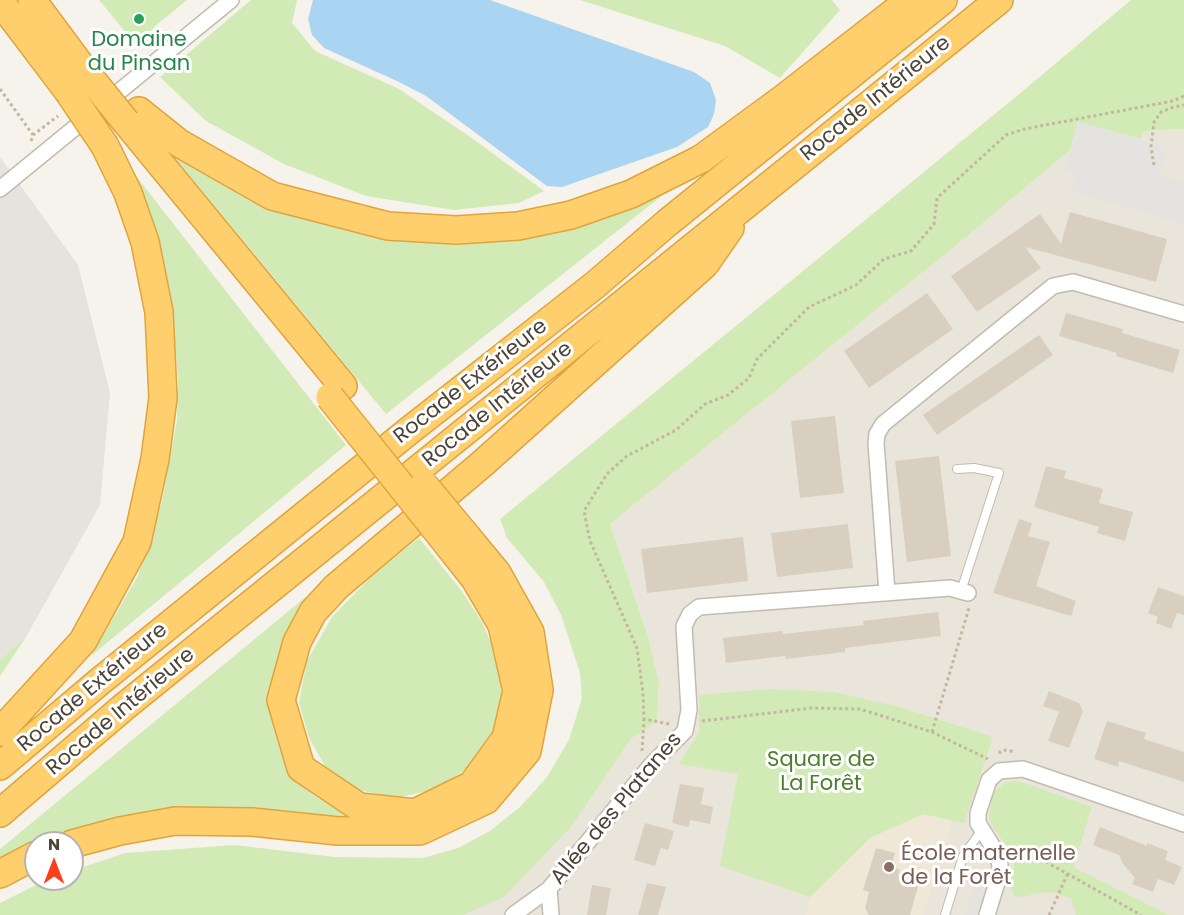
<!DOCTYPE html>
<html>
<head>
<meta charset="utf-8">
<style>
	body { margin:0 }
	#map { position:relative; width:1184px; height:915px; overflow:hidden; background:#f6f3ec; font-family:Poppins,sans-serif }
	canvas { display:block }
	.north { position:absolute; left:24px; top:831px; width:60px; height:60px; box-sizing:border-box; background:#fff; border:2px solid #b7b4b0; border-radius:50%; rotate:0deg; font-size:16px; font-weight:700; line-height:24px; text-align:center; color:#4b4439 }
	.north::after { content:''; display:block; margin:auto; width:21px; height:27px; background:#fc3f1d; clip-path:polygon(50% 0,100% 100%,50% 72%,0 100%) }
</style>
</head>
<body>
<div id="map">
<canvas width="1184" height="915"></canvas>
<div class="north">N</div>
</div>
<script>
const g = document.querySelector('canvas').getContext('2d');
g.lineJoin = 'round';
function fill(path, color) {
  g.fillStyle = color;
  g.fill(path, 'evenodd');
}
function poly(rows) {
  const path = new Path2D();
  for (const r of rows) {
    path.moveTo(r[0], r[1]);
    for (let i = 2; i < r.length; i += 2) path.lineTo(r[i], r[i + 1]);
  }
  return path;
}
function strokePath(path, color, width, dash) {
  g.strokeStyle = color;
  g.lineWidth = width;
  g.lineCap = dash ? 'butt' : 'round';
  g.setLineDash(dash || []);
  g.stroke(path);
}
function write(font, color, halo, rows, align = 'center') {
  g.font = font + ' Poppins,sans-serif';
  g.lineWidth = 6;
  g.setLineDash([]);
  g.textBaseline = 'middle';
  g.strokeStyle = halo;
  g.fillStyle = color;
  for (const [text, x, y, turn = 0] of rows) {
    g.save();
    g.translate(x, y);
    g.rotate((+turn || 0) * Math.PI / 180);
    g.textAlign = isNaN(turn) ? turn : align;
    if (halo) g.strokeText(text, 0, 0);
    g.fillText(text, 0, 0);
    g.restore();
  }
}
const residential = poly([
	[1078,122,1141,139,1142,131,1184,129,1184,915,463,915,504,896,572,826,631,739,657,721,659,682,647,633,610,524,953,248,1070,150]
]);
const industrial = poly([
	[0,157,78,265,110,393,100,505,26,637,0,660]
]);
const education = poly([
	[923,814,953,821,923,915,805,915,810,897,870,838]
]);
const green = poly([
	[99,0,187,0,154,27,137,46],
	[251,0,297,0,292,23,315,51,399,89,469,136,544,191,519,203,454,210,366,196,284,164,206,121,160,77],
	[580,0,832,0,840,10,780,78,725,46],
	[1131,0,1184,0,1184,129,1143,131,1141,139,1078,122,1070,150,953,248,610,524,647,633,659,682,657,721,631,739,572,826,504,897,463,915,0,915,0,903,46,880,72,879,72,871,125,853,235,845,335,857,423,858,458,848,490,831,521,806,547,777,569,740,582,698,580,673,561,615,544,582,507,538,500,519,1018,95],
	[172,154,267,210,378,236,601,218,664,194,386,414],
	[133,172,346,445,91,656,138,576,162,502,177,420,178,378,171,296,160,246],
	[419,538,461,590,482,622,499,661,502,697,493,735,472,765,437,789,396,798,359,790,326,768,309,738,299,702,307,661,332,617,373,575],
	[336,572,296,619,277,661,271,699,277,739,293,773,313,795,345,815,366,822,108,821,50,837,0,857,0,849],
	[26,637,0,676,0,660],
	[769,689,833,692,899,707,993,737,964,823,923,814,870,838,810,897,720,866,738,774,679,764,699,732,699,695],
	[1013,781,1022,782,1092,807,1073,867,1169,915,1076,915,1071,898,1051,892,1037,893,1024,897,1015,896,1009,886,1014,870,1014,857,993,827,989,817,993,793,1004,783]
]);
const parking = poly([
	[1078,122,1167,147,1160,175,1184,182,1184,224,1073,192,1076,173,1065,170],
	[978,870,992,874,981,915,966,915]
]);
const water = poly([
	[313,0,490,0,694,72,710,83,716,100,714,114,708,127,677,147,562,187,547,186,426,96,397,81,324,48,312,35,308,19]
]);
const building = poly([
	[1070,212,1167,239,1156,282,1025,247,1041,268,977,312,951,276,1040,214,1061,244],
	[927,293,953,329,869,388,844,351],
	[1066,313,1123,329,1122,333,1180,350,1173,373,1116,356,1117,353,1059,336],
	[1039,335,1053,355,937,435,923,415],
	[835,416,844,493,800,498,791,421],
	[939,456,951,556,907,562,895,461],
	[1046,466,1066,471,1064,478,1103,489,1099,503,1133,512,1125,541,1097,533,1099,527,1034,507],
	[1019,519,1032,523,1028,536,1050,542,1036,586,1076,601,1071,616,993,593],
	[848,524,853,568,777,577,771,533],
	[743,537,748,581,647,593,641,549],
	[1158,587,1184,596,1184,615,1177,613,1171,629,1156,623,1158,617,1148,613],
	[938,612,941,636,845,648,845,652,786,659,785,656,726,663,723,638,782,631,783,634,864,625,863,621],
	[1049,691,1079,703,1083,711,1069,748,1048,741,1059,712,1043,706],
	[1107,721,1146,733,1144,739,1184,752,1184,782,1119,761,1118,767,1094,759],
	[680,784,704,788,701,804,713,807,710,824,690,820,689,827,672,823],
	[645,823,674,831,668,850,661,848,655,866,634,860],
	[1100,827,1147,846,1147,843,1168,851,1165,860,1182,867,1174,885,1158,879,1153,892,1132,884,1135,878,1123,864,1119,855,1093,845],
	[876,848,895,853,891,867,900,870,898,876,919,883,910,915,869,915,865,908,869,892,863,890],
	[647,883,666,887,658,915,638,915],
	[592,885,611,888,606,915,587,915]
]);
const path = poly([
	[0,89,33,135],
	[31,141,33,135,58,116],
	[1154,165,1151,147,1154,122,1161,112,1174,107,1184,105],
	[702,721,812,708,860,709,932,732,988,759],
	[669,724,644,719,643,693,637,648,590,541,584,511,607,474,627,456,676,430,705,404,728,395,749,378,757,359,809,307,856,285,884,259,911,251,934,224,937,198,1006,135,1024,129,1173,101,1184,96],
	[932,732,969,608],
	[642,751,644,719],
	[1000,754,1000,752,1006,750,1015,752],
	[1012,850,1041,859,1141,915],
	[1049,915,1068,873]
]);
const lane = poly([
	[957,469,974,468,999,473,961,591],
	[945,915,963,856,982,830]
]);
const street = poly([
	[0,189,231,0],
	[887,593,876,443,877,434,883,424,1053,286,1073,282,1184,314],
	[549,889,551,915],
	[513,915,549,889,652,764,685,731,689,710,684,626,690,614,699,607,950,588,968,593],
	[987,915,999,876,1000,865,996,852,978,823,978,813,989,780,999,771,1023,769,1184,824]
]);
const highway = poly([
	[32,0,84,70],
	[0,1,68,91],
	[139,111,179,143,272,196,388,226,456,230,518,226,571,215,631,194,701,159,784,98,910,0],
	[126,122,343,386],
	[449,546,475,579,502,625,517,691,506,738,472,785,415,813,359,807,301,768,281,700,297,642,313,612,336,587,482,464,705,264,730,228],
	[0,732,83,641,137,542,155,459,163,398,159,312,145,242,128,193,105,146],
	[0,766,99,682,410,430,595,285,667,223,943,0],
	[0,813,125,706,999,0],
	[72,844,120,831,175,821,252,822,338,831,420,831,486,800,527,751,539,690,530,632,497,573,464,533],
	[0,874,36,855]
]);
const highwayBridge = poly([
	[84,70,126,122],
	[68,91,105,146],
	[330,397,449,546],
	[424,485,464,533]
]);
const markers = [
	[139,19,6,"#2e9e5b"],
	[889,867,6,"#8d6e63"]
];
const leisureNames = [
	["Domaine",139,41],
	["du Pinsan",139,65]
];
const streetNames = [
	["Rocade Intérieure",876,99,-39],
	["Rocade Extérieure",471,382,-38],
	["Rocade Intérieure",498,405,-39],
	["Rocade Extérieure",93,688,-40],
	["Rocade Intérieure",121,712,-40],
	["Allée des Platanes",617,809,-50]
];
const parkNames = [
	["Square de",821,761],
	["La Forêt",821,785]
];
const educationNames = [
	["École maternelle",901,855],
	["de la Forêt",901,879]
];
fill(residential, '#eae5da');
fill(industrial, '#e6e2dd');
fill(education, '#efe8d6');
fill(green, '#d2eab5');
fill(parking, '#e5e3e0');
fill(water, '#a9d4f2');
fill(building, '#d8cfc1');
strokePath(lane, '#c2bbae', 10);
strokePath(street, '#c2bbae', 18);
strokePath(highway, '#e0a43c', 30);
strokePath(path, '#c4b79f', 3, [3, 3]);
strokePath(lane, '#fff', 8);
strokePath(street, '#fff', 15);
strokePath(highway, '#ffcf6e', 27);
strokePath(highwayBridge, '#e0a43c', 30, []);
strokePath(highwayBridge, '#ffcf6e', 27);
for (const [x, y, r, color] of markers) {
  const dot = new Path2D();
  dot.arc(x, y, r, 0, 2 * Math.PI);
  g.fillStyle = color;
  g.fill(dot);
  strokePath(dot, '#fff', 2);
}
write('21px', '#27864d', '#fff', leisureNames);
write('21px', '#4b4439', '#fff', streetNames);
write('21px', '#4a7f2a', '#fff', parkNames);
write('21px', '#785e54', '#fff', educationNames, 'left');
</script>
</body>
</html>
